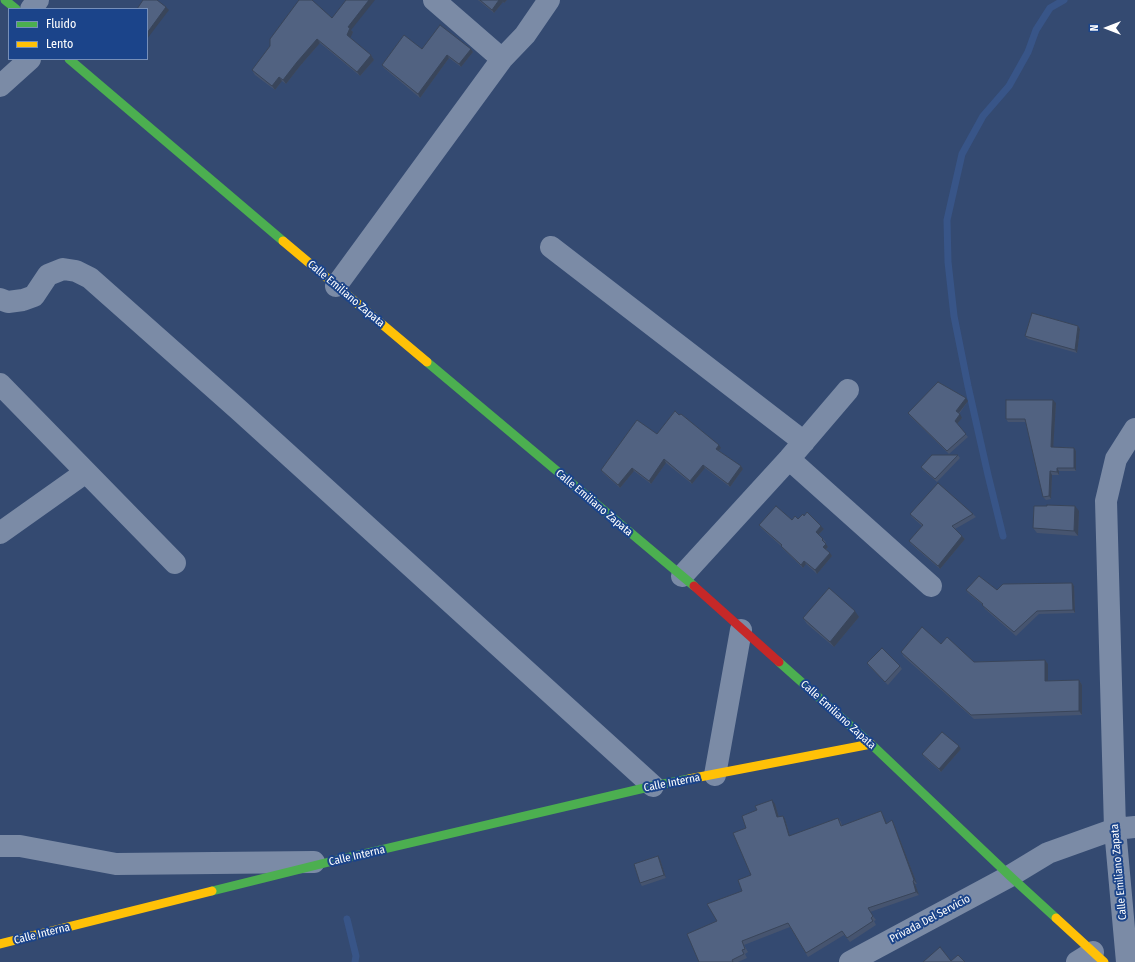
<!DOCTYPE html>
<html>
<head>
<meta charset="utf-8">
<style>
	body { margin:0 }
	#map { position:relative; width:1135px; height:962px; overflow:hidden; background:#344a71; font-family:"Fira Sans Condensed",sans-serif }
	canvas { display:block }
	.legend { position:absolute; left:8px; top:8px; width:140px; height:52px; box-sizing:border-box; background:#1b448a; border:1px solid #768fb9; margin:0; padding:5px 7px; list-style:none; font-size:12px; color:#fff }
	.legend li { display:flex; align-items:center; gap:8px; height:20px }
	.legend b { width:20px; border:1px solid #768fb9 }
	.north { position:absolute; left:1087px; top:8px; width:40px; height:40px; -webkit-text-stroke:3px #1b448a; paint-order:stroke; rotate:270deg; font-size:11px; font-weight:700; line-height:16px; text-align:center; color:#fff }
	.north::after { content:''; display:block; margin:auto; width:14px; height:18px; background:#fff; clip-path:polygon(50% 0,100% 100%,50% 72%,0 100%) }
</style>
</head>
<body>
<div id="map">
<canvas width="1135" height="962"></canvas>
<ul class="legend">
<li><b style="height:5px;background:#4caf50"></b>Fluido</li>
<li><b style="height:5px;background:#ffc107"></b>Lento</li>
</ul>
<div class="north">N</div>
</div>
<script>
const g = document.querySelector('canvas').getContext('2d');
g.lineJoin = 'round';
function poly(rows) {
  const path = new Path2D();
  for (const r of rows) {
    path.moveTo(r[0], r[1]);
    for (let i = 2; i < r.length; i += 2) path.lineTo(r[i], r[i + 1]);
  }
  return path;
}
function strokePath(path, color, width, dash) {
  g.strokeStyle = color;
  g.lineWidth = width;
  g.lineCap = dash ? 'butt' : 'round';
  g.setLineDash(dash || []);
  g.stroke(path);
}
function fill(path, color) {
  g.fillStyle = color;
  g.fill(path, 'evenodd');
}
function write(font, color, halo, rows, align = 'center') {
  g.font = font + ' "Fira Sans Condensed",sans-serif';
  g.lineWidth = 4;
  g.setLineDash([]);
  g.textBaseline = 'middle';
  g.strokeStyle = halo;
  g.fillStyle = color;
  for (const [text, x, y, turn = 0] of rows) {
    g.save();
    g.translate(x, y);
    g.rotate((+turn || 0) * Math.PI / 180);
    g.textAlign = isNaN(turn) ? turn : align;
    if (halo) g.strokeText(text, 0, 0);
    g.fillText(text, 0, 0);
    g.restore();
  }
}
const stream = poly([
	[1003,536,988,475,968,386,954,316,948,262,947,220,962,154,983,116,1009,86,1028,52,1036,30,1050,8,1064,0],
	[347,919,356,956,355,962]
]);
const street = poly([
	[434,0,502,59],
	[31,9,38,0],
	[0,86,30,59],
	[551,247,804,442],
	[336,286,502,59,525,35,549,0],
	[0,299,8,302,23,300,34,296,48,275,63,269,76,271,90,278,240,411,653,786],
	[0,384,175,563],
	[789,459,931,586],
	[0,533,86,472],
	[682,576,789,459,848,390],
	[715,775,741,630],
	[0,846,20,846,116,864,314,862],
	[850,962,1010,876,1048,853,1115,829,1135,827],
	[1077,962,1093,952],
	[1127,962,1115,829,1106,501,1116,459,1135,429]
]);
const fast = poly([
	[5,0,16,9],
	[69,59,283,241],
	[427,362,694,586],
	[779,662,871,744,1010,876,1056,918],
	[212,891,333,861,653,786,689,779]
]);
const slow = poly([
	[283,241,427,362],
	[689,779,871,744],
	[1056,918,1104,962],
	[0,944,212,891]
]);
const jam = poly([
	[694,586,779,662]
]);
const wall = poly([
	[478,0,507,0,504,3,503,2,494,13],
	[332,18,351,30,353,32,350,38,371,55,374,60,360,76,320,43,300,66,286,84,282,81,275,90,255,75,252,70,270,46],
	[422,49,471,49,473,52,461,67,449,58,420,98,384,68,382,65],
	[1078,326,1080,329,1077,353,1028,339,1025,336],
	[968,401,959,414,962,418,957,424,968,437,949,454,910,416,908,413],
	[1056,403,1053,447,1074,448,1076,451,1076,471,1059,471,1059,475,1052,475,1051,499,1046,500,1043,497,1026,422,1008,422,1006,419],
	[657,434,721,448,719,451,741,466,743,469,730,487,705,468,692,484,666,463,651,484,634,471,620,488,603,473,601,470],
	[958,455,960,458,937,482,923,470,921,467],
	[1079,511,1078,536,1037,533,1033,528],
	[910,514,973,514,976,517,955,529,965,539,940,569,911,544,909,541,922,526,912,517],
	[804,516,824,529,818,535,823,539,826,542,825,543,828,547,826,549,832,556,817,574,806,564,803,568,783,549,781,546,761,528,759,525,798,519],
	[1072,583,1074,586,1075,613,1039,614,1016,636,985,609,983,605,968,593,966,590,997,590],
	[859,617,834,647,807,624,803,618],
	[941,644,974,662,1045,660,1048,664,1048,681,1079,680,1082,685,1082,715,974,719,904,657,901,652],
	[867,663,900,666,902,669,888,685,869,666],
	[959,746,961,749,941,772,924,757,922,754],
	[775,804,779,817,785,819,790,836,838,818,841,822,842,826,881,811,883,815,887,824,892,820,894,824,917,884,915,884,919,895,870,912,876,920,874,921,876,925,850,942,844,935,808,957,790,927,744,945,748,952,745,954,747,958,738,962,699,962,717,921,742,891,751,875,746,828],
	[660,859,666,878,642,886,640,883]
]);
const shadedWall = poly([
	[369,0,375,0,351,30,353,32,350,39,347,35,348,27],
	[499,0,502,0,503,2,494,13,492,10],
	[502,0,507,0,504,3],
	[166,7,169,10,147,39,147,33],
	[317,39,320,43,300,66,297,62],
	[471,49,473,52,461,67,459,64],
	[371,55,374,60,360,76,357,72],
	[447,55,449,58,420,98,418,94],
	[297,62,300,66,286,84,283,80],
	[279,77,282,81,275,90,272,86],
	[1078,326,1080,329,1077,353,1075,350],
	[966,398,968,401,958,414,956,411],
	[1053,400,1056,403,1053,450,1051,447],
	[960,414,962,418,957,424,955,421],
	[719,445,721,448,718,452,716,449],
	[1074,448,1076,451,1076,471,1074,468],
	[664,459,666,463,651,484,649,481],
	[703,465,705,468,692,484,690,481],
	[741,466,743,469,730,487,728,484],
	[632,468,634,471,620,488,618,485],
	[1057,468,1059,471,1059,475,1057,472],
	[1050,471,1052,475,1051,499,1049,496],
	[1075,506,1079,511,1078,536,1074,531],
	[821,526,824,529,818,535,816,532],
	[962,536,965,539,940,569,938,566],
	[826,544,828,547,825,550,823,547],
	[830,553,832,556,817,574,815,570],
	[804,561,806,564,803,568,801,565],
	[1072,583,1074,586,1075,613,1073,610],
	[855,611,859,617,834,647,830,642],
	[1045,660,1048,664,1048,685,1045,681],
	[1079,680,1082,685,1082,715,1079,711],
	[959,746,961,749,941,772,939,769],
	[772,800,775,804,780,821,777,817],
	[881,811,883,815,889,828,886,824],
	[783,816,785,819,791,840,789,836],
	[892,820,894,824,917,884,914,880],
	[658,856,660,859,666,878,664,875],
	[913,881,915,884,919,895,916,892]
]);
const building = poly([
	[143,0,157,0,166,7,147,33,147,9,137,9,143,0],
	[299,0,312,0,332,18,346,0,369,0,348,27,350,28,347,35,371,55,357,72,317,39,297,62,283,80,279,77,272,86,252,70,270,46,270,39,299,0],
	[480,0,499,0,492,10,480,0],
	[440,25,471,49,459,64,447,55,418,94,382,65,404,35,422,49,440,25],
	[1032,313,1078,326,1075,350,1025,336,1032,313],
	[938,382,966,398,956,411,960,414,955,421,966,434,947,451,908,413,938,382],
	[1006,400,1053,400,1051,447,1074,448,1074,468,1057,468,1057,472,1050,471,1049,496,1043,497,1025,419,1006,419,1006,400],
	[675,411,679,415,681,414,719,445,716,449,741,466,728,484,703,465,690,481,664,459,649,481,632,468,618,485,601,470,637,420,657,434,675,411],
	[932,455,958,455,935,479,921,467,932,455],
	[938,483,973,514,952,526,962,536,938,566,909,541,923,525,910,514,938,483],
	[1047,505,1075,506,1074,531,1033,528,1034,506,1047,506,1047,505],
	[776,506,792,520,795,516,798,519,803,514,804,516,807,512,821,526,816,532,823,539,822,540,826,544,823,547,830,553,815,570,804,561,801,565,781,546,782,545,759,525,776,506],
	[979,576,997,590,1003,584,1072,583,1073,610,1037,611,1014,632,982,605,983,604,966,590,979,576],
	[829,588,855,611,830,642,803,618,829,588],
	[922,627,941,644,947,637,974,662,1045,660,1045,681,1079,680,1079,711,971,715,901,652,922,627],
	[882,648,900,666,885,682,867,663,882,648],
	[942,732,959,746,939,769,922,754,942,732],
	[772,800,777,817,783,816,789,836,838,818,841,826,881,811,886,824,892,820,914,880,913,881,916,892,868,908,873,916,871,918,873,921,847,938,842,931,806,953,788,923,742,941,745,949,742,950,744,954,732,960,733,962,699,962,687,934,717,921,707,904,742,891,738,880,751,875,733,833,746,828,742,816,757,810,755,806,772,800],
	[658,856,664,875,640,883,634,864,658,856],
	[940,947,951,961,958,955,965,962,923,962,940,947]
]);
const streetNames = [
	["Calle Emiliano Zapata",346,294,40],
	["Calle Emiliano Zapata",594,503,40],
	["Calle Emiliano Zapata",838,715,42],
	["Calle Interna",672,783,-11],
	["Calle Interna",357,856,-13],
	["Calle Emiliano Zapata",1119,872,-95],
	["Privada Del Servicio",930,919,-28],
	["Calle Interna",42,934,-14]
];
strokePath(stream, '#385588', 7);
strokePath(street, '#7b8ba6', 22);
strokePath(fast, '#4caf50', 9);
strokePath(slow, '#ffc107', 9);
strokePath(jam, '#c62828', 9);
fill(wall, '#46546f');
fill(shadedWall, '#39455a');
fill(building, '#516281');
strokePath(building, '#39455a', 1);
write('11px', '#fff', '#1b448a', streetNames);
</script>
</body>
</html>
